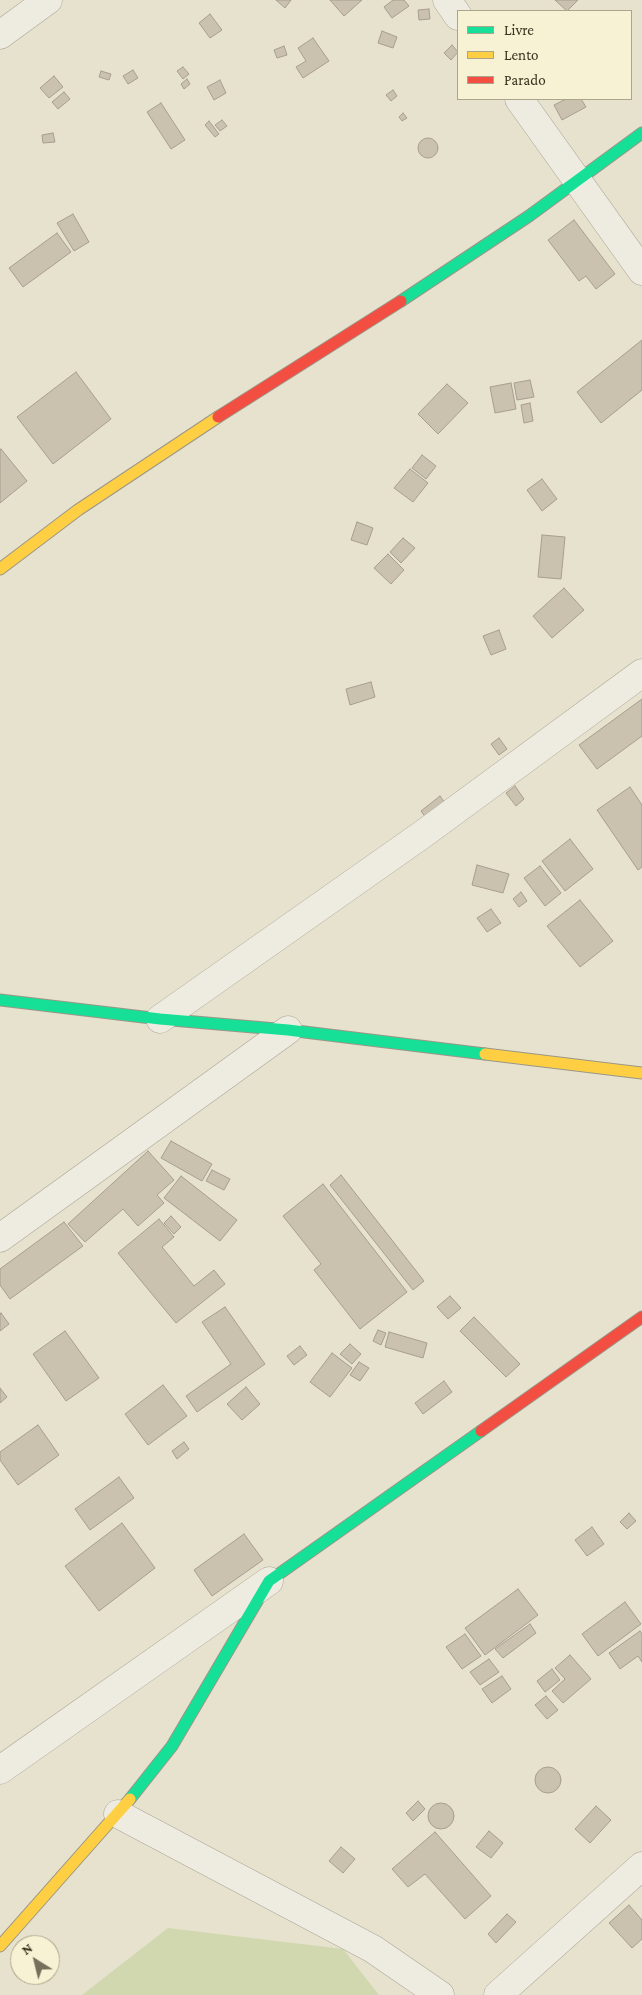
<!DOCTYPE html>
<html>
<head>
<meta charset="utf-8">
<style>
	body { margin:0 }
	#map { position:relative; width:642px; height:1995px; overflow:hidden; background:#e6e2ce; font-family:"Crimson Pro",serif }
	canvas { display:block }
	.legend { position:absolute; left:457px; top:10px; width:175px; height:90px; box-sizing:border-box; background:#f7f2d4; border:1px solid #aca48b; margin:0; padding:6px 9px; list-style:none; font-size:15px; color:#3b301e }
	.legend li { display:flex; align-items:center; gap:10px; height:25px }
	.legend b { width:25px; border:1px solid #aca48b }
	.north { position:absolute; left:10px; top:1935px; width:50px; height:50px; box-sizing:border-box; background:#f7f2d4; border:1px solid #aca48b; border-radius:50%; rotate:324deg; font-size:14px; font-weight:700; line-height:20px; text-align:center; color:#3b301e }
	.north::after { content:''; display:block; margin:auto; width:18px; height:22px; background:#776e5c; clip-path:polygon(50% 0,100% 100%,50% 72%,0 100%) }
</style>
</head>
<body>
<div id="map">
<canvas width="642" height="1995"></canvas>
<ul class="legend">
<li><b style="height:6px;background:#16e098"></b>Livre</li>
<li><b style="height:6px;background:#ffcf43"></b>Lento</li>
<li><b style="height:6px;background:#f24e42"></b>Parado</li>
</ul>
<div class="north">N</div>
</div>
<script>
const g = document.querySelector('canvas').getContext('2d');
g.lineJoin = 'round';
function fill(path, color) {
  g.fillStyle = color;
  g.fill(path, 'evenodd');
}
function poly(rows) {
  const path = new Path2D();
  for (const r of rows) {
    if (r.length === 3) {
      path.moveTo(r[0] + r[2], r[1]);
      path.arc(r[0], r[1], r[2], 0, 2 * Math.PI);
      continue;
    }
    path.moveTo(r[0], r[1]);
    for (let i = 2; i < r.length; i += 2) path.lineTo(r[i], r[i + 1]);
  }
  return path;
}
function strokePath(path, color, width, dash) {
  g.strokeStyle = color;
  g.lineWidth = width;
  g.lineCap = dash ? 'butt' : 'round';
  g.setLineDash(dash || []);
  g.stroke(path);
}
const green = poly([
	[168,1928,343,1949,379,1995,82,1995]
]);
const building = poly([
	[276,0,291,0,285,8,276,0],
	[330,0,362,0,344,16,330,0],
	[393,0,404,0,409,6,392,18,384,7,393,0],
	[555,0,578,0,567,11,555,0],
	[429,9,430,19,419,20,418,10,429,9],
	[210,14,222,30,210,38,199,23,210,14],
	[382,31,397,37,393,48,378,43,382,31],
	[313,38,329,61,303,78,296,67,306,61,298,48,313,38],
	[452,45,458,52,451,60,444,53,452,45],
	[284,46,287,55,277,58,274,50,284,46],
	[183,67,189,74,183,79,177,71,183,67],
	[133,70,138,78,128,84,123,76,133,70],
	[101,71,111,74,109,80,99,77,101,71],
	[54,76,63,87,49,98,40,88,54,76],
	[187,79,190,84,184,89,181,84,187,79],
	[220,80,226,93,214,100,207,87,220,80],
	[393,90,397,96,391,101,386,95,393,90],
	[64,92,70,99,58,109,52,102,64,92],
	[566,99,581,99,586,107,562,120,554,105,566,99],
	[161,103,185,140,171,149,147,112,161,103],
	[403,113,407,118,402,121,399,117,403,113],
	[222,120,227,126,220,131,215,125,222,120],
	[209,121,219,134,215,137,205,125,209,121],
	[53,133,55,142,43,143,42,135,53,133],
	[428,148,10],
	[73,214,89,242,74,251,57,223,73,214],
	[574,220,615,274,596,289,586,276,579,281,548,240,574,220],
	[57,233,71,252,23,287,9,268,57,233],
	[642,340,642,390,601,423,577,392,642,340],
	[76,372,111,419,53,464,17,417,76,372],
	[530,380,534,397,517,400,514,383,530,380],
	[511,383,516,409,495,413,490,387,511,383],
	[447,384,468,403,438,434,418,414,447,384],
	[530,403,533,421,524,423,521,405,530,403],
	[1,449,27,481,0,503,0,450,1,449],
	[422,455,436,466,426,479,412,468,422,455],
	[410,469,428,483,413,502,394,488,410,469],
	[542,479,557,499,542,511,527,490,542,479],
	[357,522,373,528,367,545,351,540,357,522],
	[542,535,565,537,561,579,538,577,542,535],
	[403,538,415,548,401,563,390,552,403,538],
	[388,554,404,570,391,584,374,568,388,554],
	[564,588,584,610,552,638,533,616,564,588],
	[499,630,506,649,491,655,483,636,499,630],
	[371,682,375,697,350,705,346,689,371,682],
	[642,699,642,736,597,769,579,745,642,699],
	[499,738,507,749,499,755,491,744,499,738],
	[515,786,524,799,516,806,506,793,515,786],
	[630,787,642,805,642,867,638,870,597,810,630,787],
	[440,796,448,807,429,822,421,811,440,796],
	[570,839,593,869,565,891,542,861,570,839],
	[477,865,509,874,503,893,472,885,477,865],
	[540,866,561,893,545,906,524,878,540,866],
	[521,892,527,901,519,907,513,899,521,892],
	[580,900,613,941,580,967,547,926,580,900],
	[491,909,501,923,487,932,477,918,491,909],
	[171,1141,212,1164,202,1181,161,1158,171,1141],
	[148,1151,174,1180,157,1195,164,1203,138,1226,123,1209,85,1242,68,1224,148,1151],
	[212,1170,230,1179,224,1190,206,1181,212,1170],
	[341,1175,424,1281,413,1290,330,1185,341,1175],
	[181,1176,237,1220,220,1241,164,1198,181,1176],
	[323,1184,407,1292,360,1329,314,1270,321,1264,283,1216,323,1184],
	[171,1216,181,1227,174,1234,164,1223,171,1216],
	[159,1219,174,1237,162,1247,194,1286,214,1270,225,1284,176,1323,118,1253,159,1219],
	[64,1222,83,1246,10,1299,0,1285,0,1269,64,1222],
	[450,1296,461,1308,448,1319,437,1307,450,1296],
	[225,1307,265,1364,197,1412,186,1396,231,1364,202,1322,225,1307],
	[1,1313,9,1324,0,1331,0,1314,1,1313],
	[474,1317,520,1364,506,1377,460,1331,474,1317],
	[378,1330,386,1333,381,1345,373,1341,378,1330],
	[65,1331,99,1378,66,1401,33,1354,65,1331],
	[389,1332,427,1343,423,1358,385,1347,389,1332],
	[350,1344,361,1354,352,1364,340,1354,350,1344],
	[300,1346,307,1355,294,1365,287,1356,300,1346],
	[332,1353,352,1368,330,1397,310,1382,332,1353],
	[359,1362,369,1368,360,1381,350,1375,359,1362],
	[444,1381,452,1392,423,1414,415,1403,444,1381],
	[163,1385,187,1416,148,1445,125,1414,163,1385],
	[246,1387,260,1404,242,1420,227,1404,246,1387],
	[0,1388,7,1397,0,1403,0,1388],
	[38,1425,59,1455,18,1485,0,1460,0,1452,38,1425],
	[184,1442,189,1449,177,1459,172,1451,184,1442],
	[119,1477,134,1498,90,1530,75,1509,119,1477],
	[629,1513,636,1521,627,1529,620,1522,629,1513],
	[122,1523,155,1568,99,1611,65,1566,122,1523],
	[592,1527,604,1544,587,1556,575,1540,592,1527],
	[244,1534,263,1560,212,1596,194,1570,244,1534],
	[518,1589,538,1615,485,1655,465,1628,518,1589],
	[625,1602,641,1624,598,1656,582,1634,625,1602],
	[530,1624,536,1633,503,1658,495,1649,530,1624],
	[640,1631,642,1634,642,1662,638,1656,620,1669,609,1653,640,1631],
	[465,1634,481,1656,462,1669,446,1647,465,1634],
	[570,1655,591,1679,563,1703,552,1691,565,1679,555,1668,570,1655],
	[489,1659,499,1672,480,1685,470,1672,489,1659],
	[552,1669,560,1680,545,1692,537,1681,552,1669],
	[502,1676,511,1689,492,1703,482,1689,502,1676],
	[546,1696,558,1710,547,1719,535,1705,546,1696],
	[548,1780,13],
	[418,1801,425,1809,413,1821,406,1813,418,1801],
	[441,1816,13],
	[596,1806,611,1820,590,1843,575,1829,596,1806],
	[489,1831,503,1843,491,1858,476,1847,489,1831],
	[435,1832,491,1896,465,1919,425,1874,408,1887,392,1869,435,1832],
	[341,1847,355,1859,343,1873,329,1861,341,1847],
	[629,1905,642,1920,642,1939,632,1948,609,1923,629,1905],
	[507,1914,516,1922,496,1943,488,1934,507,1914]
]);
const street = poly([
	[447,0,458,16],
	[0,35,48,0],
	[519,99,642,271],
	[160,1019,423,834,642,673],
	[0,1238,288,1030],
	[0,1770,269,1581],
	[118,1814,373,1949,440,1995],
	[498,1995,642,1866]
]);
const fast = poly([
	[401,301,529,216,642,133],
	[0,1000,160,1019,288,1030,485,1054],
	[130,1799,172,1746,269,1581,481,1431]
]);
const slow = poly([
	[0,569,78,510,218,417],
	[485,1054,642,1073],
	[0,1946,130,1799]
]);
const jam = poly([
	[218,417,401,301],
	[481,1431,642,1317]
]);
fill(green, '#d1d8b0');
fill(building, '#cac1af');
strokePath(building, '#a79e8d', 1);
strokePath(street, '#aba697', 29);
strokePath(fast, '#9b9686', 13);
strokePath(slow, '#9b9686', 13);
strokePath(jam, '#9b9686', 13);
strokePath(street, '#eeebe0', 28);
strokePath(fast, '#16e098', 11);
strokePath(slow, '#ffcf43', 11);
strokePath(jam, '#f24e42', 11);
</script>
</body>
</html>
